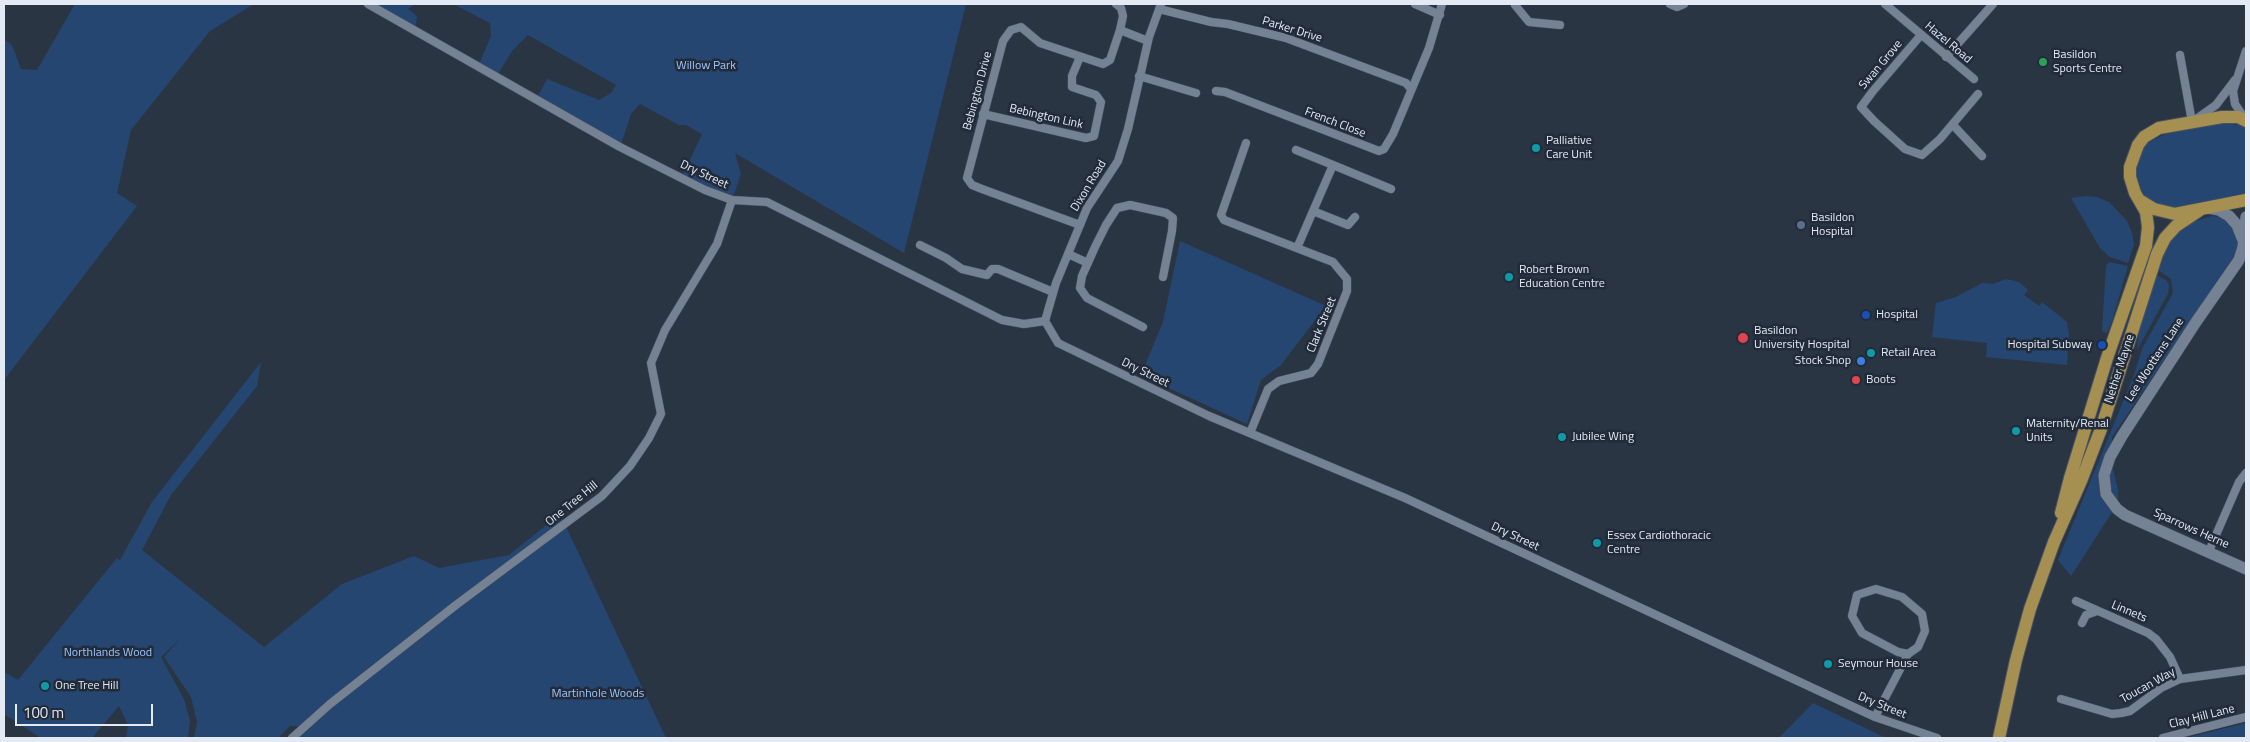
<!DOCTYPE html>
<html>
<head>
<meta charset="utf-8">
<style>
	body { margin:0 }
	#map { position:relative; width:2250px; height:742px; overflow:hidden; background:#2a3544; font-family:"Titillium Web",sans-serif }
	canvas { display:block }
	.frame { position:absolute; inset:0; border:5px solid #e3eaf4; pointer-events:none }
	.scale { position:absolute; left:15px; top:704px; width:138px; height:22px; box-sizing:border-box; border:2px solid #e3eaf4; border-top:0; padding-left:6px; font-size:15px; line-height:18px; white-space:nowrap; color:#e3eaf4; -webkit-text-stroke:4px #212b3a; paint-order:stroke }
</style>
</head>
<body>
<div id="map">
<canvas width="2250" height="742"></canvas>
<div class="frame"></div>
<div class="scale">100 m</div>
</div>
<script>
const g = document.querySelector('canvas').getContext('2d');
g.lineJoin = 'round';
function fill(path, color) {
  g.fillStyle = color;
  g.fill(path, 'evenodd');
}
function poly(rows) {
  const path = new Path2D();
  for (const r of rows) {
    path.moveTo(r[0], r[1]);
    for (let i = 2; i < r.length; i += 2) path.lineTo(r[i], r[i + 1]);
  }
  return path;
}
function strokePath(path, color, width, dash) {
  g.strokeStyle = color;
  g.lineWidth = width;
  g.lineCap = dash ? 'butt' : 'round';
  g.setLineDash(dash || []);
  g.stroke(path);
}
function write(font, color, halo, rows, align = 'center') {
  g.font = font + ' "Titillium Web",sans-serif';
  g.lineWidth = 5;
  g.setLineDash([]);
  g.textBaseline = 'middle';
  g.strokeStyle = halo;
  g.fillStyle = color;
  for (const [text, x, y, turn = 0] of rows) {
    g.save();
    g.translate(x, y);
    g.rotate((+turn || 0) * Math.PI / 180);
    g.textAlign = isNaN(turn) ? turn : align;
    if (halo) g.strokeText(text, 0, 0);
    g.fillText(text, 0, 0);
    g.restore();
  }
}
const green = poly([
	[75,4,254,4,210,31,131,130,117,193,137,206,4,380,4,39,12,45,21,69,37,70],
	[368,4,415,4,408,9,417,16,415,31],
	[453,4,966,4,904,253,735,153,741,174,732,200,682,177,702,134,686,125,679,125,640,104,631,114,620,147,537,98,547,79,599,100,611,93,616,85,528,35,512,51,497,76,478,67,491,36,490,23],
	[2222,123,2246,126,2246,194,2181,208,2158,206,2145,196,2140,188,2136,171,2143,148,2149,142,2166,134],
	[2085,196,2097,197,2109,202,2127,221,2132,233,2134,245,2128,263,2110,257,2100,248,2071,198],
	[2212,216,2220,217,2231,225,2238,236,2238,251,2112,437,2112,465,2118,490,2118,503,2071,576,2058,560,2134,375,2142,349,2173,293,2171,279,2158,270,2160,261,2169,243,2178,232,2187,224],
	[1180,241,1326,306,1281,365,1261,380,1247,424,1147,378,1143,370,1163,322],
	[2109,262,2128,266,2112,321,2107,333,2102,331,2106,266],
	[2157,275,2167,281,2169,285,2168,294,2137,350,2139,328],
	[2006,279,2019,282,2028,290,2024,295,2039,306,2042,302,2067,322,2069,336,2067,365,1986,357,1987,343,1932,337,1936,303,1956,297,1982,283,1993,284],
	[261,362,257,386,171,495,142,550,264,647,342,584,414,556,439,568,509,555,560,514,666,738,295,738,305,727,290,726,278,738,194,738,197,722,191,697,164,657,181,638,161,657,184,699,190,721,188,738,126,738,128,725,119,706,92,738,41,738,4,714,4,672,18,680,117,558,120,560,152,502],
	[1813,703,1884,737,1889,738,1779,738],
	[2246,723,2246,738,2186,738]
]);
const street = poly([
	[368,4,620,147,705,190,732,200,767,202,1002,320,1024,324,1045,321,1058,343,1209,416,1405,498,1875,717,1937,738],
	[1116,4,1121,8,1123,16,1120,30],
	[1415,4,1440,15],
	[1670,4,1677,7,1684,4],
	[1885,4,1974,79],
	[1515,5,1529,22,1560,25],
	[1159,9,1211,22,1228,24,1286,38,1406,83,1411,89],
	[1921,35,1873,91,1861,107,1874,121,1905,149,1922,155,1940,139,1978,94],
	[2180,55,2192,122,2216,105,2235,80],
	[1946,57,1993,4],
	[1139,76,1196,93],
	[1216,91,1225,92,1379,151,1384,149,1393,134,1429,48,1442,4],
	[983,114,1086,138,1094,136,1101,102,1096,95,1072,87,1072,76,1080,57],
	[2245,119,2235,104,2233,91,2246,51],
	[1953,125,1982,156],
	[1246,143,1221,215,1224,220,1333,262,1347,279,1347,291,1318,364,1311,373,1279,381,1268,389,1250,433],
	[1296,150,1333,165],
	[1313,211,1348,225,1355,217],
	[1080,225,982,189,972,185,967,178,1003,41,1011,30,1021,27,1040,43,1103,64,1110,60,1120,30,1148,41],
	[920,245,946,258,962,269,987,275,992,269,998,269,1053,292],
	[1297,248,1333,165,1391,189],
	[1068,254,1088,263],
	[1045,321,1056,283,1087,208,1118,161,1128,129,1149,37,1161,4],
	[1143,327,1087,298,1080,288,1082,276,1095,247,1106,225,1117,208,1130,205,1166,213,1173,218,1172,231,1163,277],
	[2209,551,2239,482,2246,473],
	[2076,601,2148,633,2156,639,2170,657,2180,679],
	[2082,623,2086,615,2097,611],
	[2061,699,2112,714,2121,713,2130,711,2161,688,2180,679,2246,670],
	[1875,717,1908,654,1898,652,1862,633,1852,616,1857,595,1876,589,1902,597,1922,614,1925,631,1918,647,1908,654],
	[292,738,330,704,456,605,602,496,630,466,649,438,661,414,651,363,665,330,717,244,732,200],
	[2163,738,2246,717]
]);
const secondary = poly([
	[2208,208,2219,210,2229,216,2237,225,2242,238],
	[2246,217,2243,247,2239,260,2196,322,2122,436,2110,457,2104,475,2106,494,2117,509,2125,515,2246,569]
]);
const primary = poly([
	[2141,201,2154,209,2175,214,2246,200],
	[2061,513,2070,478,2107,358,2146,246,2148,227,2146,212,2135,193,2130,177,2130,167,2138,145,2144,137,2159,128,2222,117,2238,117,2246,121],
	[1999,738,2016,660,2030,609,2054,542,2081,481,2101,429,2157,254,2165,238,2176,226,2200,210]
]);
const markers = [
	[2043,62,5,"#2e9e5b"],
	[1536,148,5,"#0f9aa8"],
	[1801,225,5,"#5c6f8a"],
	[1509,277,5,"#0f9aa8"],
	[1866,315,5,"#1a4fb4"],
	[1743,338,6,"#e0444e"],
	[2102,345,5,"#1a4fb4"],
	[1871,353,5,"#0f9aa8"],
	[1861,361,5,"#3f7fe0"],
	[1856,380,5,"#e0444e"],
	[2016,431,5,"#0f9aa8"],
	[1562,437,5,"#0f9aa8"],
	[1597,543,5,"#0f9aa8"],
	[1828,664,5,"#0f9aa8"],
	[45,686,5,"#0f9aa8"]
];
const streetNames = [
	["Parker Drive",1292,30,17],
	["Hazel Road",1948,43,40],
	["Swan Grove",1881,65,-50],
	["Bebington Drive",978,91,-75],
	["Bebington Link",1046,117,13],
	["French Close",1335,123,21],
	["Dry Street",704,175,25],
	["Dixon Road",1089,186,-59],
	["Clark Street",1322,325,-68],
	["Lee Woottens Lane",2155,360,-57],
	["Nether Mayne",2120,369,-72],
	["Dry Street",1145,373,26],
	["One Tree Hill",572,504,-39],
	["Sparrows Herne",2191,529,24],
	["Dry Street",1515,537,25],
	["Linnets",2129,612,23],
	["Toucan Way",2148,686,-29],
	["Dry Street",1882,706,22],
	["Clay Hill Lane",2202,717,-14]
];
const poiNames = [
	["Basildon",2053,55],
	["Sports Centre",2053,69],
	["Palliative",1546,141],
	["Care Unit",1546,155],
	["Basildon",1811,218],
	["Hospital",1811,232],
	["Robert Brown",1519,270],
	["Education Centre",1519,284],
	["Hospital",1876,315],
	["Basildon",1754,331],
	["University Hospital",1754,345],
	["Hospital Subway",2092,345,"right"],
	["Retail Area",1881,353],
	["Stock Shop",1851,361,"right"],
	["Boots",1866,380],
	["Maternity/Renal",2026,424],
	["Units",2026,438],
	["Jubilee Wing",1572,437],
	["Essex Cardiothoracic",1607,536],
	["Centre",1607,550],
	["Seymour House",1838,664],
	["One Tree Hill",55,686]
];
const parkNames = [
	["Willow Park",706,66],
	["Northlands Wood",108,653],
	["Martinhole Woods",598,694]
];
fill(green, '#264672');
strokePath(street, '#49525f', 9);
strokePath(secondary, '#49525f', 12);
strokePath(primary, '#49525f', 14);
strokePath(street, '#758294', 8);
strokePath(secondary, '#758294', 11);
strokePath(primary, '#a59051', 12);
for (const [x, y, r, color] of markers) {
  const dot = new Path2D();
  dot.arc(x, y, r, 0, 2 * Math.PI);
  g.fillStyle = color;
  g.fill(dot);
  strokePath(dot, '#212b3a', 2);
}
write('12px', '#e3eaf4', '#212b3a', streetNames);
write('12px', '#e3eaf4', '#212b3a', poiNames, 'left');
write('12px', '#9cc5fd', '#212b3a', parkNames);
</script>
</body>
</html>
